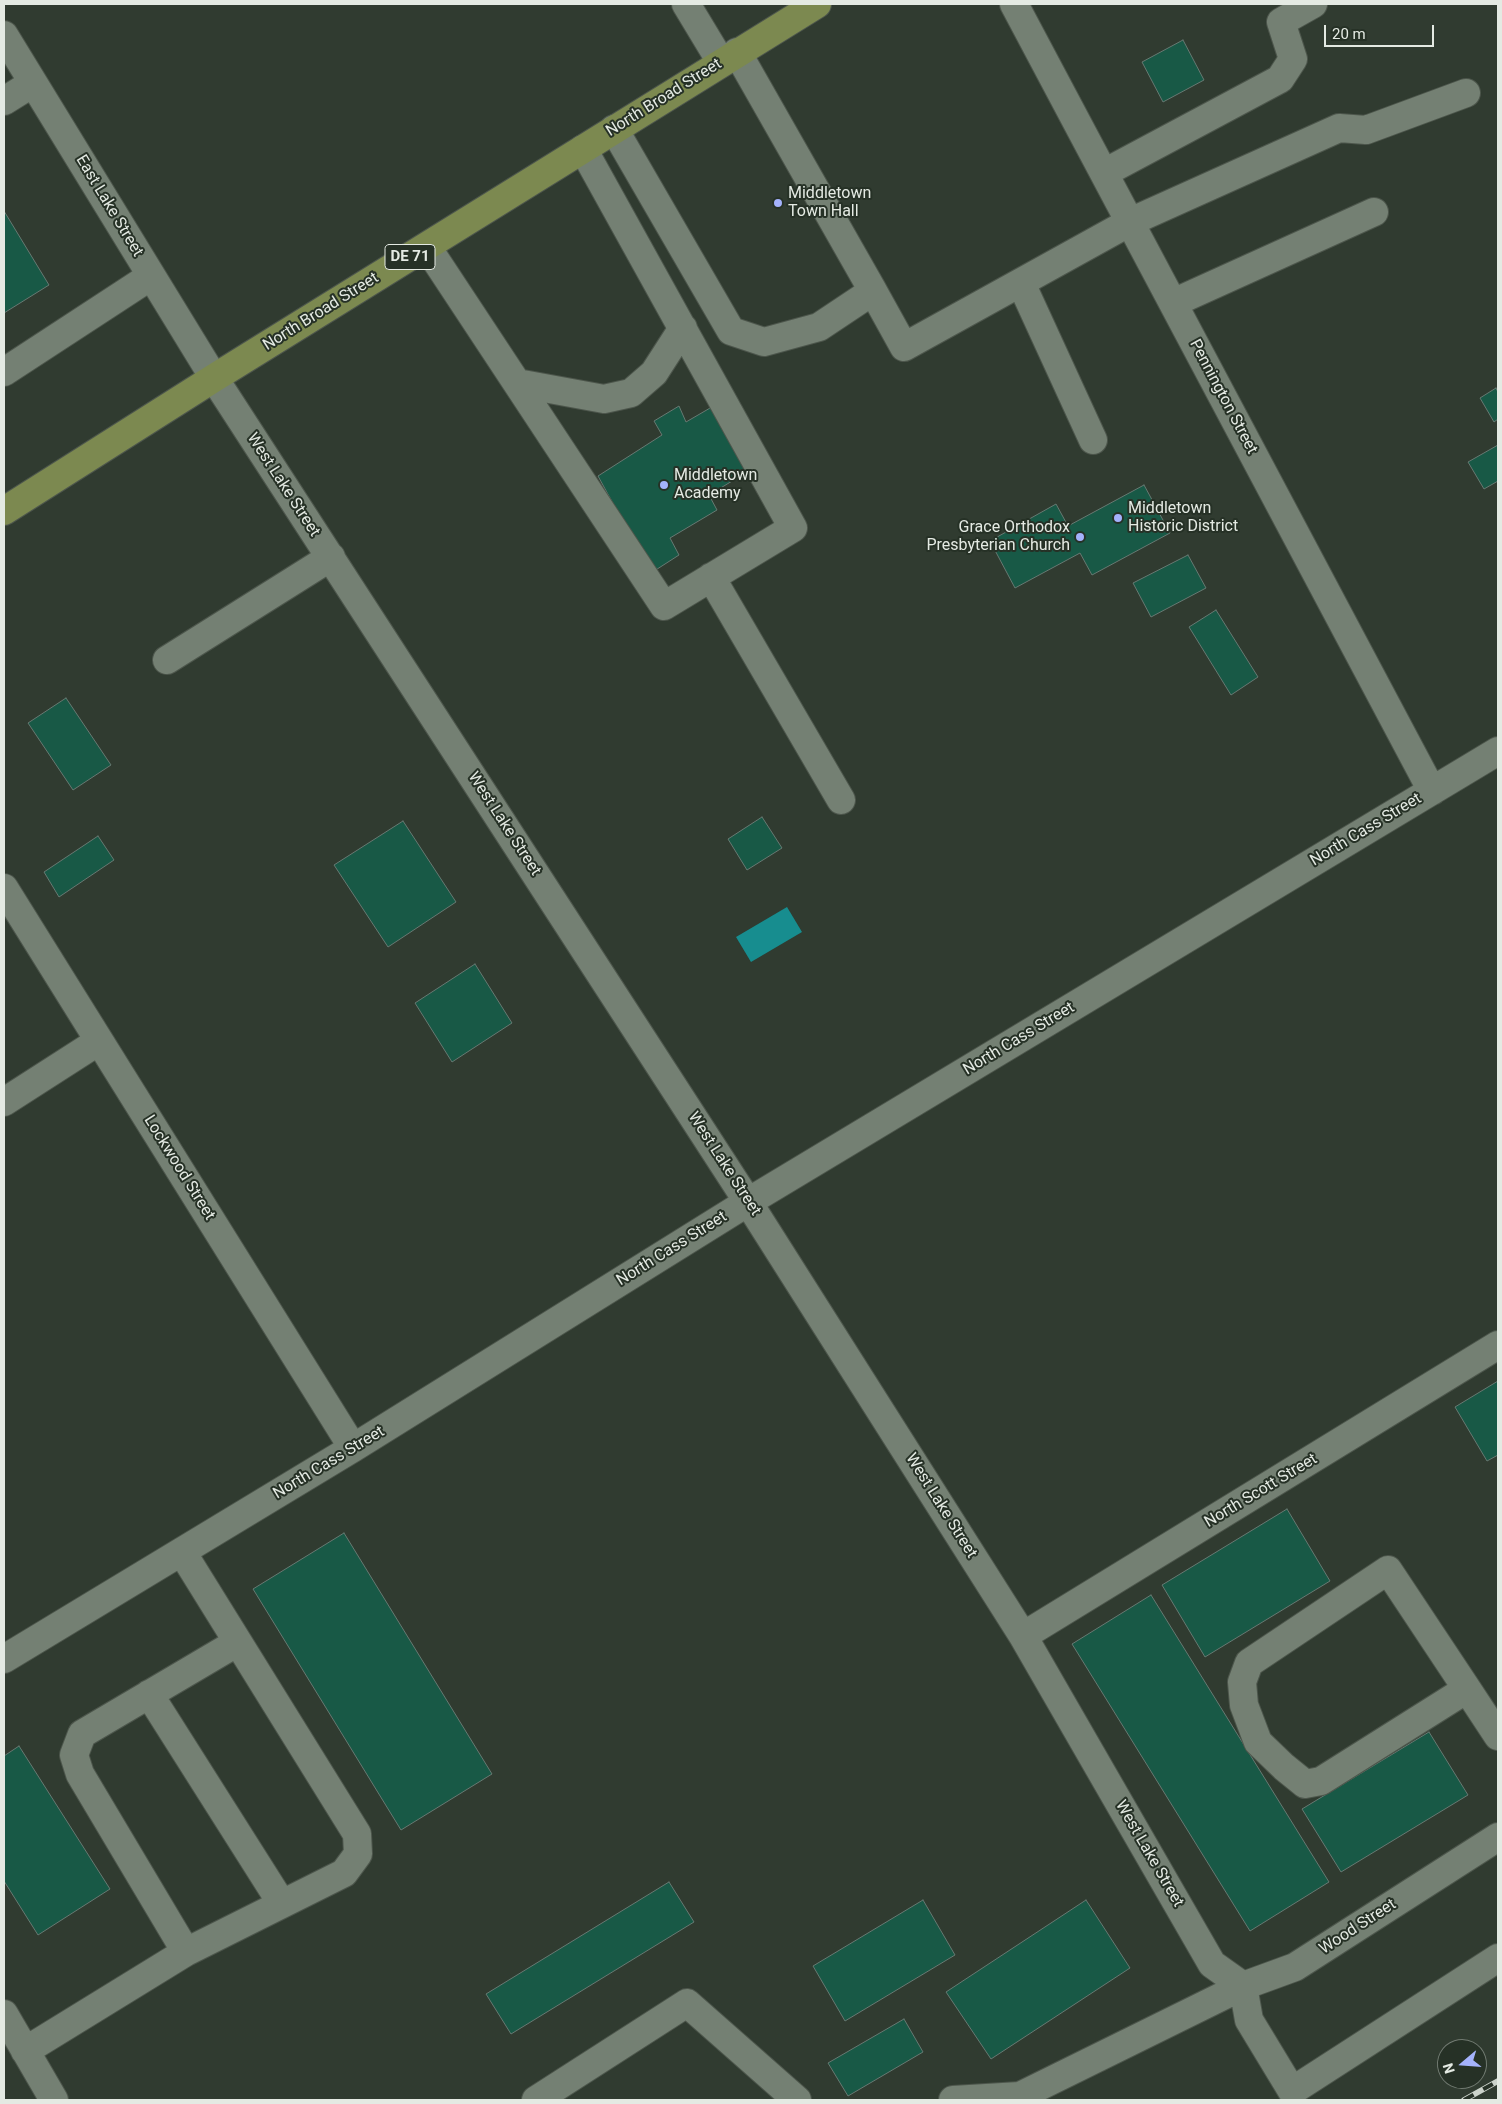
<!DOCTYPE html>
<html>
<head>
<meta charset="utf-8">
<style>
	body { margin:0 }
	#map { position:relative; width:1502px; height:2104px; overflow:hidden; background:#303b30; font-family:Roboto,sans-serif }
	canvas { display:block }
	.frame { position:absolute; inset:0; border:5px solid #e4eae3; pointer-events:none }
	.north { position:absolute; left:1437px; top:2039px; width:50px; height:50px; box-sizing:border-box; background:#263126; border:1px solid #727b72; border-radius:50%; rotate:252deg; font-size:14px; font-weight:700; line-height:20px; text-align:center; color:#e4eae3 }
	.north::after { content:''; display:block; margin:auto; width:18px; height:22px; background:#a4b2fc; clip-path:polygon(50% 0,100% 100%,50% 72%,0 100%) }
	.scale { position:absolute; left:1324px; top:25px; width:110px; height:22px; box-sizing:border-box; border:2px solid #e4eae3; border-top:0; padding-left:6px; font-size:15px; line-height:18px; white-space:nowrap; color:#e4eae3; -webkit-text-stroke:4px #263126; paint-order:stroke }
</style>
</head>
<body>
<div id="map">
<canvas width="1502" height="2104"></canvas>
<div class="frame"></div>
<div class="north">N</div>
<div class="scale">20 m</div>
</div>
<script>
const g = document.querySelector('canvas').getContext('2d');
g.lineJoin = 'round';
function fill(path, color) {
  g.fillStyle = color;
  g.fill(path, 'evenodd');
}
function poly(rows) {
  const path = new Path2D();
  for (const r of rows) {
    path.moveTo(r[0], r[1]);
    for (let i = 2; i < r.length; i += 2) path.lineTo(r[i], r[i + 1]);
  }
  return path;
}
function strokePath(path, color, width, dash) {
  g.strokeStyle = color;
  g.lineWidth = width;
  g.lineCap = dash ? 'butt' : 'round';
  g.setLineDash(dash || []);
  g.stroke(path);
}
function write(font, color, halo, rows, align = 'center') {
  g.font = font + ' Roboto,sans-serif';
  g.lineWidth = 4;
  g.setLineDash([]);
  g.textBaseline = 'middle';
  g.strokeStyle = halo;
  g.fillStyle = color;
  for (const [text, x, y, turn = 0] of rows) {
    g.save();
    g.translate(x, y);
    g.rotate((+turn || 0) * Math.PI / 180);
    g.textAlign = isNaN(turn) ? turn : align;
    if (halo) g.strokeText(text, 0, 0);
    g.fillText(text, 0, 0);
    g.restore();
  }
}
const water = poly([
	[787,907,802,932,751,962,736,937]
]);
const building = poly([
	[1183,40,1204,80,1163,102,1142,62,1183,40],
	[4,211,49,285,4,313,4,211],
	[1496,388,1498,392,1498,419,1494,422,1480,398,1496,388],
	[717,404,752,469,709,495,717,510,670,538,679,555,651,573,598,476,662,435,654,421,679,406,686,422,717,404],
	[1498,445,1498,481,1484,489,1468,462,1498,445],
	[1144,485,1170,533,1092,575,1080,553,1015,588,990,541,1056,504,1068,526,1144,485],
	[1188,555,1206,588,1151,617,1133,583,1188,555],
	[1216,610,1258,677,1231,695,1189,627,1216,610],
	[66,698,111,765,73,790,28,723,66,698],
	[762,817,782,848,747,870,728,839,762,817],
	[403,821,456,902,388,947,334,865,403,821],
	[98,836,114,860,59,897,44,872,98,836],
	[475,964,512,1023,452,1062,415,1003,475,964],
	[1498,1381,1498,1455,1487,1461,1455,1407,1498,1381],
	[1287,1509,1330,1581,1205,1657,1162,1585,1287,1509],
	[344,1533,492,1774,401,1830,253,1589,344,1533],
	[1151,1595,1329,1882,1250,1931,1072,1644,1151,1595],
	[1429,1732,1468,1795,1341,1872,1302,1809,1429,1732],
	[19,1746,110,1889,38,1935,4,1881,4,1756,19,1746],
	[669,1882,694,1922,511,2034,486,1994,669,1882],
	[923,1900,955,1955,845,2021,813,1966,923,1900],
	[1086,1900,1130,1968,991,2059,946,1992,1086,1900],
	[904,2019,923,2052,848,2096,828,2063,904,2019]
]);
const minor = poly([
	[686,4,721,62],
	[1014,4,1432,791],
	[4,35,214,378,748,1202,1023,1636,1212,1964,1243,1986,1295,1967,1498,1837],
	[4,101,33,83],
	[614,129,731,331,764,342,819,327,873,291,737,52],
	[1104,173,1280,79,1293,59,1281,22,1313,4],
	[427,247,664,606,793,528,583,149],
	[1021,283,1093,440],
	[873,291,904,347,1130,222,1339,128,1366,130,1466,93],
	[1173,303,1374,212],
	[4,372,151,276],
	[517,383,604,399,631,393,654,373,683,328],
	[711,577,841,800],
	[167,660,331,557],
	[4,888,353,1448],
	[4,1102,99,1041],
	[1023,1636,1498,1345],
	[4,1659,353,1448,748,1202,1498,751],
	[1467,1689,1321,1781,1305,1784,1284,1767,1258,1742,1244,1705,1242,1682,1249,1663,1388,1570,1467,1689,1498,1736],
	[149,1694,282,1904],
	[186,1952,80,1774,74,1755,82,1734,238,1642],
	[4,2014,54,2100],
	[25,2051,186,1952,344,1873,358,1854,357,1834,182,1552],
	[536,2100,687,2003,797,2100],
	[953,2100,1020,2096,1243,1986,1249,2020,1292,2091,1498,1958]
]);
const major = poly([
	[4,511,214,378,817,4]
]);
const rail = poly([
	[1464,2100,1498,2081]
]);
const markers = [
	[778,203,5,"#a4b2fc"],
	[664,485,5,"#a4b2fc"],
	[1118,518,5,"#a4b2fc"],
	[1080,537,5,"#a4b2fc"]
];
const shields = [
	[410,257,50]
];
const shieldNames = [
	["DE 71",410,257]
];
const streetNames = [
	["North Broad Street",664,98,-32],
	["East Lake Street",109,206,59],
	["North Broad Street",321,312,-32],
	["Pennington Street",1223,397,62],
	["West Lake Street",283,485,57],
	["West Lake Street",504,824,57],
	["North Cass Street",1366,830,-31],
	["North Cass Street",1019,1039,-31],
	["West Lake Street",724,1164,57],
	["Lockwood Street",179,1168,58],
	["North Cass Street",672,1249,-32],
	["North Cass Street",329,1463,-31],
	["North Scott Street",1261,1491,-31],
	["West Lake Street",941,1506,58],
	["West Lake Street",1149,1854,60],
	["Wood Street",1358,1927,-33]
];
const poiNames = [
	["Middletown",788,194],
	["Town Hall",788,212],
	["Middletown",674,476],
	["Academy",674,494],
	["Middletown",1128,509],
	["Historic District",1128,527],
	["Grace Orthodox",1070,528,"right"],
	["Presbyterian Church",1070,546,"right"]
];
fill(water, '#178d8f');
fill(building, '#185946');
strokePath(building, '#677972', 1);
strokePath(minor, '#4d564c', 30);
strokePath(major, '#4d564c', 30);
strokePath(minor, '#748073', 28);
strokePath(major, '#7c8950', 28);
strokePath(rail, '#ccd3cb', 5.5);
strokePath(rail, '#263126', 4, [11]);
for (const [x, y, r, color] of markers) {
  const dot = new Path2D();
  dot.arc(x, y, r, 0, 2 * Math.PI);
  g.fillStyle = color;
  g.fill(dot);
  strokePath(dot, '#263126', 2);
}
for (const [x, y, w] of shields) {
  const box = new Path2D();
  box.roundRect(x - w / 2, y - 12.5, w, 25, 4);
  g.fillStyle = '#263126';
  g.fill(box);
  strokePath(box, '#e4eae3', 1);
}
write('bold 15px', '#e4eae3', null, shieldNames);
write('16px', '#e4eae3', '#263126', streetNames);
write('16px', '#e4eae3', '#263126', poiNames, 'left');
</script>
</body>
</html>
